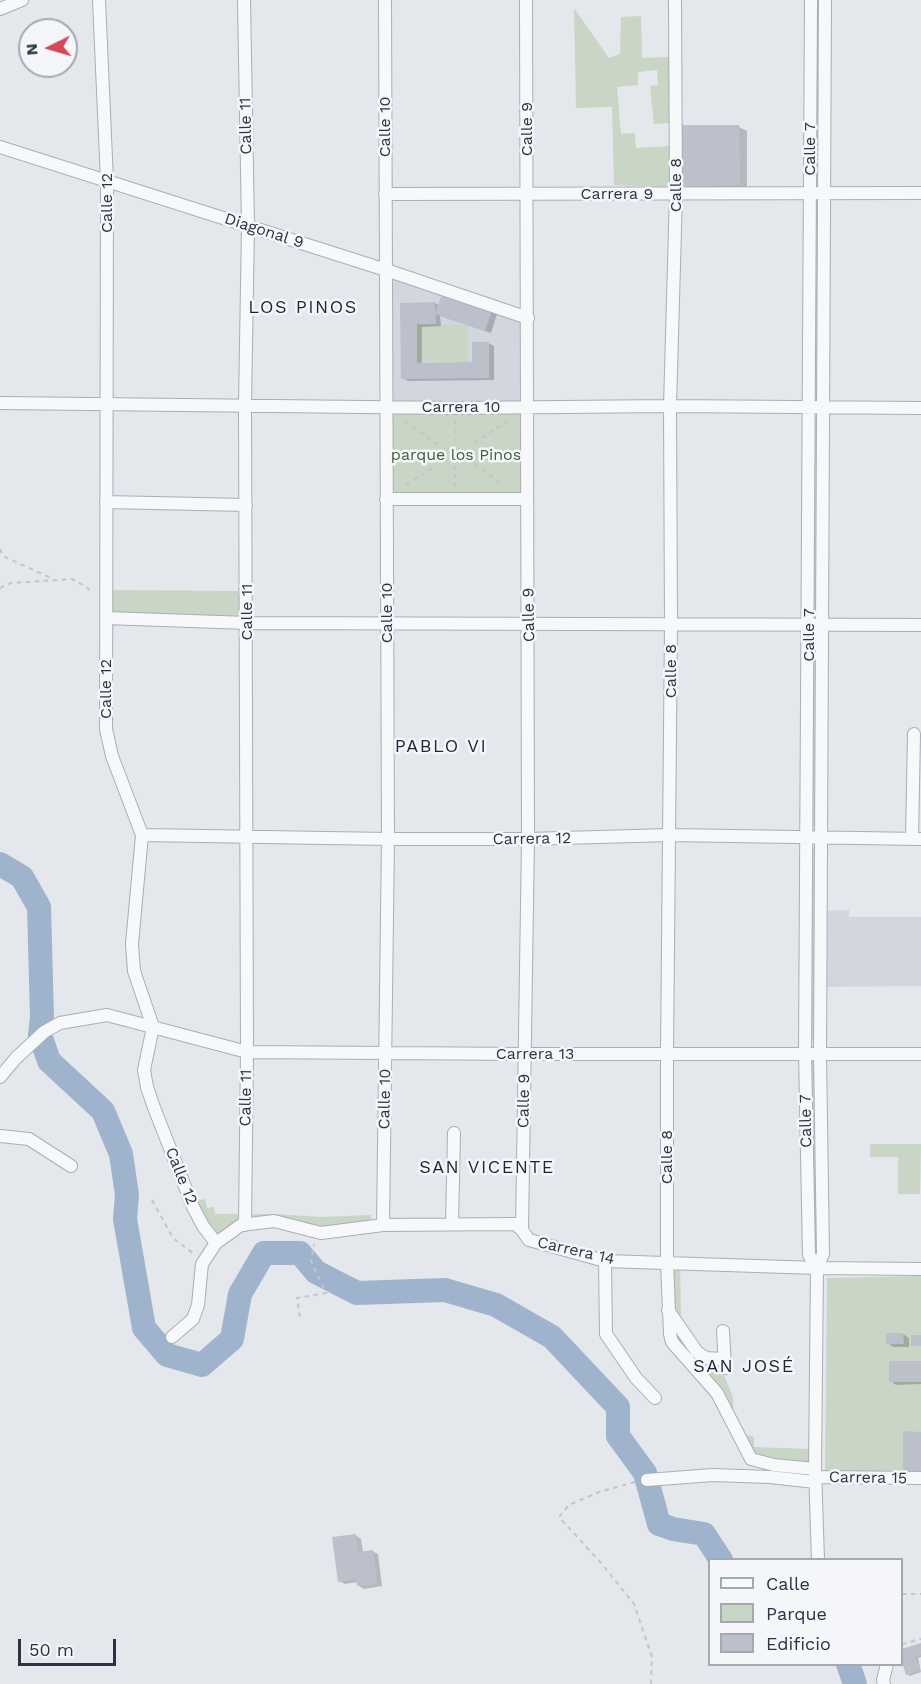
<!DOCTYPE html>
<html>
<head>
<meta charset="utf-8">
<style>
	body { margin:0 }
	#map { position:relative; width:921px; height:1684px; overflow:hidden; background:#e4e7ec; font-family:"Work Sans",sans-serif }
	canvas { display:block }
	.legend { position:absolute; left:708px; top:1558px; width:195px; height:108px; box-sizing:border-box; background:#f4f6f9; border:2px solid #a4a8b1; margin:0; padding:8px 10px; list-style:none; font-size:18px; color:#2b3445 }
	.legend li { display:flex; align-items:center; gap:12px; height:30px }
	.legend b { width:30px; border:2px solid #a4a8b1 }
	.north { position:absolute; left:18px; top:18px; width:60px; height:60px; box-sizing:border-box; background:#f4f6f9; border:2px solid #a4a8b1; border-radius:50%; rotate:265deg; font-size:16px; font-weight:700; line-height:24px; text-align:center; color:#2b3445 }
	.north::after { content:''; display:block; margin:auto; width:21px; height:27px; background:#d1495b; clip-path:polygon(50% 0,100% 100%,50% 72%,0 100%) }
	.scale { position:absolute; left:18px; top:1639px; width:98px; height:27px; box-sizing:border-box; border:3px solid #2b3445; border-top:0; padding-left:8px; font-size:18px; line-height:21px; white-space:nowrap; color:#2b3445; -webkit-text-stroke:4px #f4f6f9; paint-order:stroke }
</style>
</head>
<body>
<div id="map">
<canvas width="921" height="1684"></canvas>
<ul class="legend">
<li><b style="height:8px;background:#f7f8fa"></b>Calle</li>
<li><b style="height:16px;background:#c9d6c5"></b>Parque</li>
<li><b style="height:16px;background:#bbc0ca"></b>Edificio</li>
</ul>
<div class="north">N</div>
<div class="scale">50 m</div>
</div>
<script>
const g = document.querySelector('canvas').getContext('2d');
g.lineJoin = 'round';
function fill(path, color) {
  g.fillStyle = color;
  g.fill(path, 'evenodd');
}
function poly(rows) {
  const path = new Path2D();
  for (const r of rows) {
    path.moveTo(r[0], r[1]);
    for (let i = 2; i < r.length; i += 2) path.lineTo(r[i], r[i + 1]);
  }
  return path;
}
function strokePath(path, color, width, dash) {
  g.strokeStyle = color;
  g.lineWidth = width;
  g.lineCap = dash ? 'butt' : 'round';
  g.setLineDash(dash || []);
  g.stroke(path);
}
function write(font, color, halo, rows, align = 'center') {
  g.font = font + ' "Work Sans",sans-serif';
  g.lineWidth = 5;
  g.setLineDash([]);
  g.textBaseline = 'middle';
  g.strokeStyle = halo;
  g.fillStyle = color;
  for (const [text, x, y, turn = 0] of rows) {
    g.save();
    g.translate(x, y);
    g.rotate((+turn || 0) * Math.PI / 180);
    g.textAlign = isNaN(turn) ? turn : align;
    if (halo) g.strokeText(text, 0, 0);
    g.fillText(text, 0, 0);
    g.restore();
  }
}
const built = poly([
	[391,277,525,321,523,403,390,402],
	[849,910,849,917,921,917,921,986,826,987,825,911]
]);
const green = poly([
	[815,0,820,0,821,180,815,180],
	[574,8,609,58,620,54,621,17,641,16,642,58,670,57,671,123,654,124,650,86,658,85,657,70,638,72,638,85,617,87,621,134,635,133,636,148,671,146,671,187,614,185,612,107,576,108],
	[813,202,822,203,820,399,814,399],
	[417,324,468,325,468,362,417,361],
	[389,412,522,414,522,495,390,496],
	[814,417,820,417,819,615,814,615],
	[108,590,242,591,242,617,109,615],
	[818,634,818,827,812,826,812,635],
	[811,848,818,848,815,1040,809,1040],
	[810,1059,817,1059,818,1255,812,1254],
	[870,1144,921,1144,920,1194,898,1194,898,1157,870,1157],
	[205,1199,207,1208,214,1207,215,1214,274,1214,321,1217,371,1215,371,1225,320,1230,239,1224,216,1235,193,1201],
	[669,1266,680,1267,681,1315,670,1314],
	[921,1276,921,1474,825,1472,827,1278],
	[678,1322,693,1356,721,1360,722,1370,733,1397,734,1426,674,1341],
	[739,1433,754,1437,754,1447,812,1449,812,1466,753,1457]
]);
const shadow = poly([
	[739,127,747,131,747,189,692,190,684,185],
	[435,303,440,306,491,311,497,314,491,333,440,316,441,326,422,327,422,364,473,363,488,343,494,346,494,380,408,381,403,378,401,304],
	[903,1334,909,1338,909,1347,893,1347,888,1343],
	[921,1362,921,1384,896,1385,891,1381],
	[355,1535,361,1539,363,1552,372,1551,378,1554,382,1586,364,1589,359,1586,358,1582,345,1584,339,1581],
	[921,1644,921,1657,918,1658,921,1672,910,1676,907,1674,902,1658,902,1651]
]);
const river = poly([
	[0,864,22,877,39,907,42,1017,40,1035,49,1061,103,1111,121,1154,127,1195,125,1219,144,1328,167,1355,202,1365,232,1339,240,1294,264,1253,300,1253,316,1272,357,1293,445,1290,496,1305,552,1337,618,1407,618,1436,645,1473,659,1524,673,1529,704,1534,721,1560],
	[848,1664,855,1684]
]);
const building = poly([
	[681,125,739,125,740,185,682,186],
	[442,294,492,310,485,331,435,314],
	[435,302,436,324,417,324,417,363,472,362,472,342,489,342,489,378,401,379,400,303],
	[886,1333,903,1333,904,1344,886,1344],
	[911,1335,921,1335,921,1346,911,1346],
	[889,1361,921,1361,921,1382,889,1382],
	[903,1431,921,1432,921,1472,903,1471],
	[356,1534,358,1552,373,1550,377,1584,357,1586,356,1579,338,1582,332,1537],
	[921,1643,921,1655,915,1657,920,1670,906,1675,902,1662,902,1649]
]);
const path = poly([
	[455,420,456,443],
	[405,421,437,444],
	[474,443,507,421],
	[399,453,437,453],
	[475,454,514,453],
	[475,464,504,486],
	[455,465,455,487],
	[406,485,437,465],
	[0,549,3,556,51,578],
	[0,588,11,583,72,579,85,586,93,593],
	[152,1200,173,1238,194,1254],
	[300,1317,297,1298,326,1293,311,1261,314,1244],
	[635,1482,599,1492,569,1505,559,1517,602,1564,634,1604,652,1657,651,1684],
	[902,1594,921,1594],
	[902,1644,921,1639]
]);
const street = poly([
	[99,0,107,181,106,729,112,756,142,835,132,944,134,971,153,1027,144,1070,147,1087,153,1105,193,1207,203,1226,216,1243,202,1264,198,1305,193,1319,172,1337],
	[244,0,248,226,245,405,247,1052,245,1225],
	[675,0,676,194,670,406,671,624,667,1054,667,1263,670,1334,672,1342,717,1393,751,1459,774,1465,815,1469],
	[811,0,805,1053,809,1255,817,1268],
	[0,9,22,0],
	[0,147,386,270,528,318],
	[385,194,921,193],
	[0,403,455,408,670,406,921,408],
	[386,499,527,499],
	[106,502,246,505],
	[106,618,247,623,921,625],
	[142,835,388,839,528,839,669,835,921,839],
	[912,839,914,734],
	[0,1077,16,1058,44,1032,60,1023,107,1015,247,1052,525,1054,921,1054],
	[0,1136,29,1139,71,1166],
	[452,1224,454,1133],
	[383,1225,388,839,385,0],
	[522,1230,528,839,526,0],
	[216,1243,241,1225,274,1221,321,1233,383,1225,515,1224,522,1230,529,1240,605,1261,817,1268,921,1269],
	[605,1261,606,1334,636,1378,655,1398],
	[668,1310,697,1352,706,1358,723,1359],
	[723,1331,725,1368],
	[815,1477,921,1478],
	[647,1480,713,1475,770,1477,815,1482],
	[818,1560,815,1469,817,1268,823,1254,820,1054,825,0],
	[884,1684,883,1680,887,1664]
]);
const streetNames = [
	["Calle 11",246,126,-91],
	["Calle 10",385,127,-90],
	["Calle 9",527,129,-90],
	["Calle 7",810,149,-90],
	["Calle 8",676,185,-90],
	["Carrera 9",617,194],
	["Calle 12",107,203,-90],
	["Diagonal 9",264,231,18],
	["Carrera 10",461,407],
	["Calle 11",247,612,-90],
	["Calle 10",387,613,-90],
	["Calle 9",529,615,-91],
	["Calle 7",809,635,-90],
	["Calle 8",671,671,-90],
	["Calle 12",106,689,-90],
	["Carrera 12",532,839,-1],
	["Carrera 13",535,1054],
	["Calle 11",246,1098,-89],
	["Calle 10",385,1099,-89],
	["Calle 9",524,1101,-89],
	["Calle 7",806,1121,-91],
	["Calle 8",667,1157,-90],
	["Calle 12",181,1176,68],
	["Carrera 14",576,1251,13],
	["Carrera 15",868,1478,1]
];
const parkNames = [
	["parque los Pinos",456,455]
];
const neighbourhoodNames = [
	["LOS PINOS",303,308],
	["PABLO VI",441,747],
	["SAN VICENTE",487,1168],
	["SAN JOSÉ",744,1367]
];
fill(built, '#d2d6de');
fill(green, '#c9d6c5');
fill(shadow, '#0003');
strokePath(river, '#9fb4cc', 24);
fill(building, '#bbc0ca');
strokePath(street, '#a9aeb7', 14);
strokePath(path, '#c2c5cb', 2, [4.5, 4.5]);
strokePath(street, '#f7f8fa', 12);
write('16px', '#2b3445', '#f4f6f9', streetNames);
write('16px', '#3f6138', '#f4f6f9', parkNames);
g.letterSpacing = '1.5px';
write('18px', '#1d2536', '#f4f6f9', neighbourhoodNames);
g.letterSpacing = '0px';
</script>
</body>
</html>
